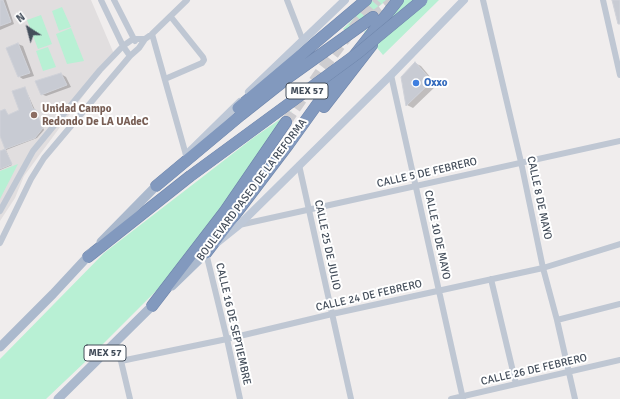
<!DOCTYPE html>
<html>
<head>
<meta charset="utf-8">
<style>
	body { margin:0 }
	#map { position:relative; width:620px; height:399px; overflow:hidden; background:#f0eded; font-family:Signika,sans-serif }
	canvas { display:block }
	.north { position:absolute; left:8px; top:8px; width:40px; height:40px; -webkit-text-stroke:3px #fff; paint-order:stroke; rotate:324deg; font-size:11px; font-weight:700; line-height:16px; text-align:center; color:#444e5b }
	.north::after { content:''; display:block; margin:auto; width:14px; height:18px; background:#444e5b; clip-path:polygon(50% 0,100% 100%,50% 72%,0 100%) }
</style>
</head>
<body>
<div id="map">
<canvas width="620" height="399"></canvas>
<div class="north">N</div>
</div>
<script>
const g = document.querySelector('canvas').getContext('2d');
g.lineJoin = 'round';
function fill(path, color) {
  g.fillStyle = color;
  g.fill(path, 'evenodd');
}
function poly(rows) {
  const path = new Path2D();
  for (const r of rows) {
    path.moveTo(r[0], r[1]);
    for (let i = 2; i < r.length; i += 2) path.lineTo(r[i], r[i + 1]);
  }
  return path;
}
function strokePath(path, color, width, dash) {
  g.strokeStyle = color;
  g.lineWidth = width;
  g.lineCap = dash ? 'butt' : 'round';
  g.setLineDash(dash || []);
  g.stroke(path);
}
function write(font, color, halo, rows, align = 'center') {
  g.font = font + ' Signika,sans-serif';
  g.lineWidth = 4;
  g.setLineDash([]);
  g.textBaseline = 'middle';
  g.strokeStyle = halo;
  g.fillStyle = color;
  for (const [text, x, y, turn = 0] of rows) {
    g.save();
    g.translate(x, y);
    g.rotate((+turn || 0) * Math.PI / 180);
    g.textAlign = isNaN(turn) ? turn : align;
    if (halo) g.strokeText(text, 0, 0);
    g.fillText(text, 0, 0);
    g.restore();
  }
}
const education = poly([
	[0,0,91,0,114,54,24,176,15,198,0,221]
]);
const green = poly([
	[372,0,387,0,347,32,343,29],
	[402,0,439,0,383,55,364,32],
	[62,7,71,27,59,31,52,11],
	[41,15,52,44,38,49,27,20],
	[71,28,84,61,67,64,56,34],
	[48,47,56,67,43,71,36,51],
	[292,111,225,209,170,277,85,362,46,399,0,399,0,359,104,253,253,138],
	[18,164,0,199,0,171]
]);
const shadow = poly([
	[0,0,6,0,14,24,0,30],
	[18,44,23,46,34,76,23,79,18,76],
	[415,63,421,66,437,85,413,108,407,105],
	[61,74,66,77,71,87,46,96,41,94],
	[25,88,44,130,37,138,6,150,0,133,0,112,5,110,9,116,20,111],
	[6,150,12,165,0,170,0,152]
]);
const building = poly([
	[0,0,3,0,11,22,0,26,0,0],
	[612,0,620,0,620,24,618,24,612,0],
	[18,43,30,73,18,77,6,48,18,43],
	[415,62,432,81,406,106,401,77,415,62],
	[61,73,67,85,41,95,35,81,61,73],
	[25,87,33,109,35,109,43,128,35,138,5,149,12,164,0,169,0,151,5,149,0,136,0,111,5,109,8,115,19,110,12,91,25,87]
]);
const highwayTunnel = poly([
	[373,17,395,0],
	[286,122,323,68,358,22,377,0]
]);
const street = poly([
	[101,0,123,46,130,56],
	[114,0,135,41],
	[287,0,303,41],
	[483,0,521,162,543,268,557,320,575,399],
	[603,0,620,75],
	[152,34,186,155],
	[391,75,463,399],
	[165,79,202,63,204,60,203,57,171,17],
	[299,165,351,399],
	[0,211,33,151,100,70,123,46,133,39,145,39],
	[239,225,620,141],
	[0,243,31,179,44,158,130,56,139,48,145,39,152,34,187,0],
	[206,253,227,339,240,399],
	[491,279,516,384],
	[557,320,620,304],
	[112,346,121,361,130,399],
	[121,361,227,339,332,314,543,268,620,244],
	[451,399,620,360]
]);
const secondary = poly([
	[249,92,345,0],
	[187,154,240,102],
	[218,242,238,226,391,75,464,0]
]);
const primary = poly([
	[101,242,156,186],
	[172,286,206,253],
	[0,347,53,294,92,252],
	[58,399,156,302]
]);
const highway = poly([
	[324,107,372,45],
	[238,108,366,0],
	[156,186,241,115,289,77,373,17],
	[206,253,288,145,331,85,398,0],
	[88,257,189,177],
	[152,306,225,211,286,122]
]);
const highwayBridge = poly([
	[189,177,358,53,422,0]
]);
const markers = [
	[416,83,4,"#3f7fe0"],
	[34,115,4,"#8d6e63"]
];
const shields = [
	[307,91,42],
	[105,353,42]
];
const shieldNames = [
	["MEX 57",307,91],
	["MEX 57",105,353]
];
const shopNames = [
	["Oxxo",424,83]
];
const educationNames = [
	["Unidad Campo",42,109],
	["Redondo De LA UAdeC",42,122]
];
const streetNames = [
	["CALLE 5 DE FEBRERO",427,173,-13],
	["BOULEVARD PASEO DE LA REFORMA",252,190,-53],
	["CALLE 8 DE MAYO",539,198,78],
	["CALLE 10 DE MAYO",437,235,78],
	["CALLE 25 DE JULIO",327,245,78],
	["CALLE 24 DE FEBRERO",369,296,-13],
	["CALLE 16 DE SEPTIEMBRE",233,324,77],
	["CALLE 26 DE FEBRERO",534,370,-13]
];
fill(education, '#e1dedf');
fill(green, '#b8f0d4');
fill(shadow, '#0003');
fill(building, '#c8cbd3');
strokePath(building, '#d0d2d9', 1);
strokePath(highwayTunnel, '#cecdd0', 11, [11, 5.5]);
strokePath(highway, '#6d84aa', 12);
strokePath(street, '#bfc7d3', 6);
strokePath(secondary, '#bec8d7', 8);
strokePath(primary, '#abb9cd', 9);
strokePath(highway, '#8299be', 11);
strokePath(highwayBridge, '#6d84aa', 12, []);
strokePath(highwayBridge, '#8299be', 11);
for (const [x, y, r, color] of markers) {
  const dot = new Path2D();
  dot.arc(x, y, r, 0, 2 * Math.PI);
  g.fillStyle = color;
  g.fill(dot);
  strokePath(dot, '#fff', 1.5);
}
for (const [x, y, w] of shields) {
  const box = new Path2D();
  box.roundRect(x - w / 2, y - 8, w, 16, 3);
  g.fillStyle = '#fff';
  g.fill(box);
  strokePath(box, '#444e5b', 1);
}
write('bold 10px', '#444e5b', null, shieldNames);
write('bold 11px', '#366cbe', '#fff', shopNames, 'left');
write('bold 11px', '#785e54', '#fff', educationNames, 'left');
write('11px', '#444e5b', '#fff', streetNames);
</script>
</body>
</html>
